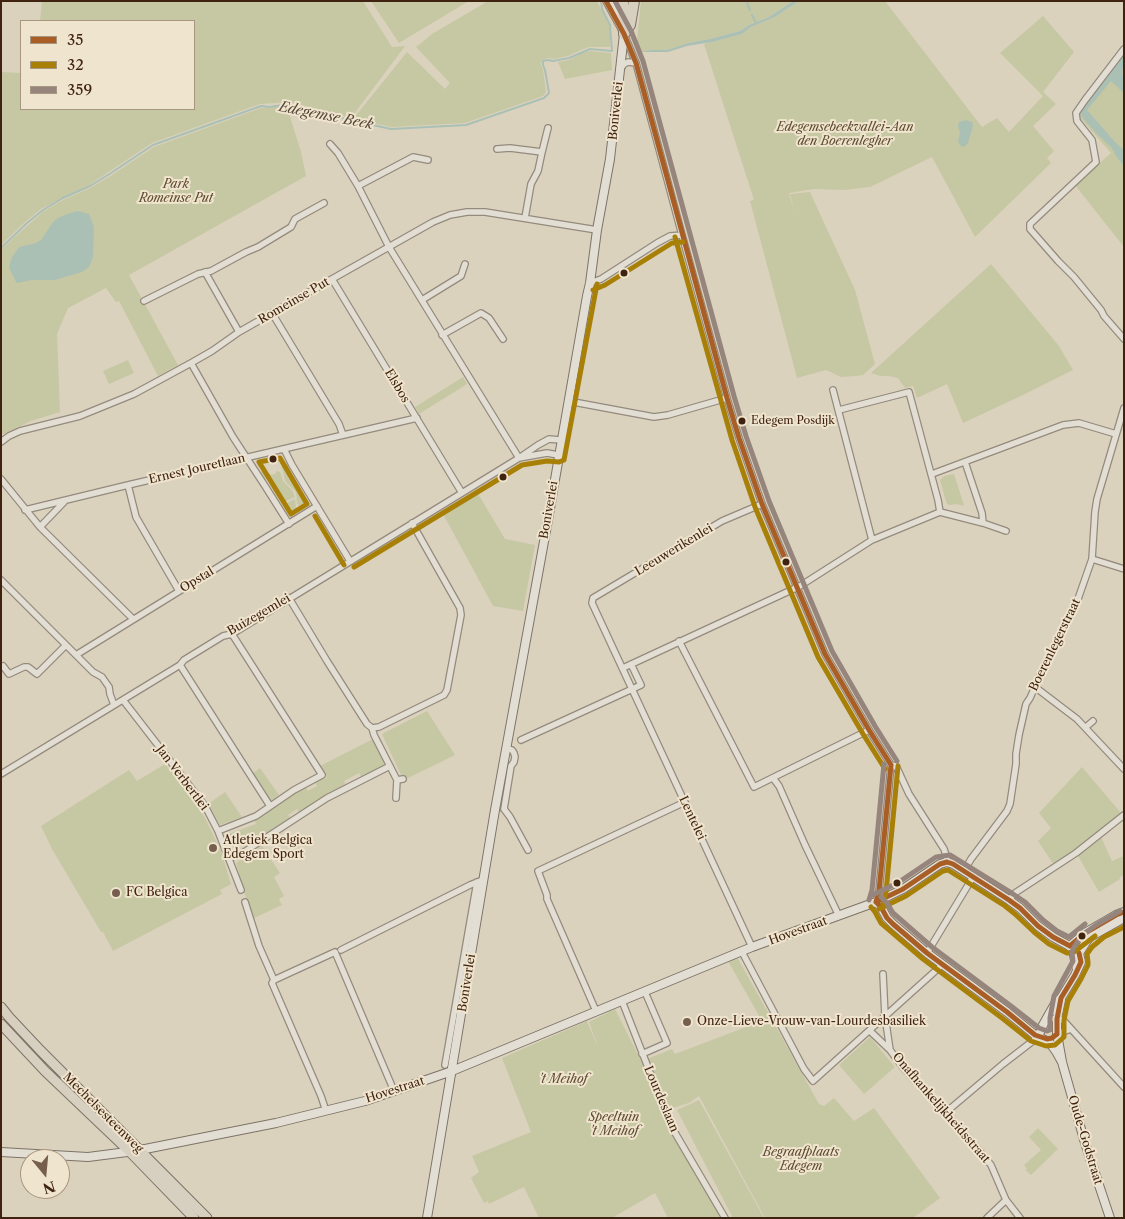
<!DOCTYPE html>
<html>
<head>
<meta charset="utf-8">
<style>
	body { margin:0 }
	#map { position:relative; width:1125px; height:1219px; overflow:hidden; background:#dbd2be; font-family:"Libre Caslon Text",serif }
	canvas { display:block }
	.frame { position:absolute; inset:0; border:2px solid #402210; pointer-events:none }
	.legend { position:absolute; left:20px; top:20px; width:175px; height:90px; box-sizing:border-box; background:#efe4cd; border:1px solid #a99681; margin:0; padding:6px 9px; list-style:none; font-size:15px; color:#402210 }
	.legend li { display:flex; align-items:center; gap:10px; height:25px }
	.legend b { width:25px; border:1px solid #a99681 }
	.north { position:absolute; left:20px; top:1149px; width:50px; height:50px; box-sizing:border-box; background:#efe4cd; border:1px solid #a99681; border-radius:50%; rotate:163deg; font-size:14px; font-weight:700; line-height:20px; text-align:center; color:#402210 }
	.north::after { content:''; display:block; margin:auto; width:18px; height:22px; background:#76604d; clip-path:polygon(50% 0,100% 100%,50% 72%,0 100%) }
</style>
</head>
<body>
<div id="map">
<canvas width="1125" height="1219"></canvas>
<div class="frame"></div>
<ul class="legend">
<li><b style="height:6px;background:#a85e24"></b>35</li>
<li><b style="height:6px;background:#a98007"></b>32</li>
<li><b style="height:6px;background:#96857c"></b>359</li>
</ul>
<div class="north">N</div>
</div>
<script>
const g = document.querySelector('canvas').getContext('2d');
g.lineJoin = 'round';
function fill(path, color) {
  g.fillStyle = color;
  g.fill(path, 'evenodd');
}
function poly(rows) {
  const path = new Path2D();
  for (const r of rows) {
    path.moveTo(r[0], r[1]);
    for (let i = 2; i < r.length; i += 2) path.lineTo(r[i], r[i + 1]);
  }
  return path;
}
function strokePath(path, color, width, dash) {
  g.strokeStyle = color;
  g.lineWidth = width;
  g.lineCap = dash ? 'butt' : 'round';
  g.setLineDash(dash || []);
  g.stroke(path);
}
function write(font, color, halo, rows, align = 'center') {
  g.font = font + ' "Libre Caslon Text",serif';
  g.lineWidth = 4;
  g.setLineDash([]);
  g.textBaseline = 'middle';
  g.strokeStyle = halo;
  g.fillStyle = color;
  for (const [text, x, y, turn = 0] of rows) {
    g.save();
    g.translate(x, y);
    g.rotate((+turn || 0) * Math.PI / 180);
    g.textAlign = isNaN(turn) ? turn : align;
    if (halo) g.strokeText(text, 0, 0);
    g.fillText(text, 0, 0);
    g.restore();
  }
}
const green = poly([
	[42,1,363,1,392,47,405,46,351,118,290,102,260,104,152,143,89,185,41,209,25,222,1,245,1,72,21,73,21,109,194,109,194,21,40,21],
	[371,1,469,1,399,43],
	[488,1,597,1,609,25,611,34,610,47,589,47,581,50,568,56,554,59,548,58,542,60,541,64,543,70,546,92,543,96,465,123,392,127,353,119,407,52,445,89,450,83,416,47,432,34],
	[641,1,793,1,769,17,749,25,740,31,710,39,688,43,667,50,640,52,637,41],
	[799,1,885,1,982,127,997,118,1009,132,1043,96,1000,53,1043,16,1074,52,1043,92,1056,104,1033,126,1054,151,1047,158,1051,163,975,237,932,157,870,187,844,190,814,189,789,193,796,217,790,194,810,192,855,290,875,364,863,375,855,376,841,377,826,370,797,378,750,201,754,200,704,44,742,34,751,27,775,17],
	[1124,49,1124,247,1075,185,1111,153,1082,120,1077,121,1076,117],
	[590,51,611,53,612,70,565,79,558,62,569,60,582,53],
	[279,106,287,107,301,152,306,176,129,275,178,365,158,376,119,301,116,302,106,288,68,308,57,334,60,412,31,421,1,435,1,250,18,234,44,211,63,200,90,188,112,175,154,147,261,108,270,108],
	[991,264,1059,346,1073,370,1025,394,963,423,947,384,917,398,913,386,905,388,898,378,888,376,880,376,871,373],
	[128,360,134,373,109,384,103,371],
	[463,377,467,384,419,414,415,407],
	[287,463,289,466,286,469,306,502,299,506,297,503,296,492,285,481,283,471,281,467],
	[265,471,272,475,275,474,277,471,280,472,283,481,292,490,295,497,286,501,287,503,295,499,296,508,289,512,268,478,265,480,260,472],
	[954,474,962,499,964,506,956,504,950,505,947,504,946,501,940,480,944,476],
	[477,492,505,539,535,545,523,611,493,606,442,512],
	[427,711,455,755,404,780,402,777,382,734],
	[373,739,385,763,383,767,362,778,359,773,344,781,346,786,300,813,297,809,288,815,291,819,254,843,251,839,233,849,233,845,226,835,256,824,254,819,274,808,274,806,305,786,308,791,317,786,315,781,326,778,327,776,320,766],
	[165,764,199,809,205,818,221,851,231,884,220,890,222,894,113,951,103,932,101,932,52,849,41,826,129,770,137,781],
	[1082,767,1121,813,1076,851,1054,865,1038,841,1051,828,1039,813],
	[260,768,279,795,270,801,253,773],
	[225,792,242,817,220,825,208,804],
	[1101,837,1112,861,1124,856,1124,875,1120,877,1120,879,1099,892,1078,856],
	[262,846,280,873,274,877,284,896,279,899,282,905,252,919,236,863],
	[737,957,819,1104,824,1106,834,1098,854,1121,874,1108,940,1198,913,1218,765,1218,699,1096,689,1103,669,1109,647,1059,672,1049,675,1054,762,1021,728,961],
	[615,1009,720,1218,668,1218,655,1193,612,1218,539,1218,524,1187,489,1204,488,1201,484,1203,471,1178,479,1172,472,1156,531,1132,502,1058,587,1021,600,1052,589,1022],
	[870,1037,895,1067,864,1094,839,1065],
	[699,1100,764,1218,733,1218,677,1110],
	[1038,1128,1058,1149,1031,1175,1025,1170,1027,1169,1024,1165,1041,1150,1029,1137]
]);
const water = poly([
	[793,1,799,1,775,17,751,27,742,34,712,42,687,46,668,52,641,52,652,50,667,50,688,43,710,39,740,31,749,25,769,17],
	[1124,55,1124,66,1122,72,1124,79,1124,93,1111,81,1087,110,1115,142,1124,150,1124,166,1116,156,1112,148,1097,134,1082,117,1080,113,1081,110,1102,82],
	[966,120,972,122,973,126,968,143,964,147,961,146,958,142,960,132,958,127,959,122],
	[78,211,89,214,94,227,93,257,89,267,82,272,55,280,31,280,18,283,16,282,9,267,12,257,19,247,36,243,41,240,53,222,58,218,70,213]
]);
const stream = poly([
	[747,3,750,10],
	[752,15,756,23],
	[1,248,27,223,43,210,63,198,90,186,111,173,153,145,261,106,269,107,283,105,391,129,466,125,544,98,549,93,545,70,543,65,543,61,548,60,553,61,569,58,590,49,612,51,610,25,602,9,601,1]
]);
const street = poly([
	[606,1,624,34,636,63,682,235,727,398,739,438,762,504,825,654,869,730,891,765],
	[612,1,620,15,621,19],
	[1124,49,1085,100,1076,113,1077,121,1092,140,1096,162,1030,224,1030,229,1058,261,1074,277,1101,310,1104,316,1124,339],
	[621,68,624,64,628,62,636,63],
	[330,144,338,153,358,186,389,247,519,458],
	[497,149,510,148,542,152,538,171,531,184,525,218],
	[542,152,548,128],
	[358,186,413,157,428,160],
	[205,272,239,332],
	[332,279,462,493],
	[590,283,601,279,657,243,670,236,682,235],
	[422,300,461,276,465,264],
	[144,301,198,274,211,271,246,252,258,247,291,227,295,219,324,203],
	[272,313,339,424,343,435],
	[442,335,481,313,489,318,503,339],
	[191,363,233,437,265,486,289,524],
	[833,390,872,540],
	[568,401,654,417,668,415,727,398],
	[839,410,909,392,938,500,940,512],
	[1,442,9,436,20,431,80,416,134,394,191,363,212,351,239,332,332,279,433,222,450,215,467,212,485,212,597,230],
	[284,449,292,465,350,561],
	[519,458,547,453,558,455],
	[965,462,982,513,983,523],
	[932,474,1063,425,1079,423,1116,434],
	[1,479,40,527,133,619],
	[128,485,136,517,179,591],
	[25,510,128,485,417,418],
	[40,527,64,502],
	[1092,559,1124,569],
	[1,580,93,672,102,677,109,687,110,694,114,705],
	[289,598,327,661,367,724,372,728],
	[679,641,754,787,869,730],
	[76,655,317,506],
	[180,665,270,806],
	[3,666,9,674,24,667,28,667,37,674,66,645],
	[623,668,800,586,872,540,940,512,983,523,1006,531],
	[1035,687,1077,719,1124,769],
	[123,700,205,806,218,831,241,890],
	[1086,727,1093,721],
	[372,728,379,727,444,695,447,690,461,615,460,608,412,523],
	[372,728,374,735,397,780],
	[521,740,641,685,631,664],
	[891,765,896,766,909,794,944,849,946,855,947,862],
	[1,774,180,665,184,660,223,636,232,634,519,458,538,445,549,439,561,440],
	[773,778,779,786,805,845,839,916],
	[396,798,397,780,403,779],
	[504,809,511,766,514,762,515,757,514,753,512,750,506,748],
	[504,809,510,817,528,850],
	[218,831,256,816,294,790,322,775,232,634],
	[229,858,241,854,327,798,390,766],
	[964,871,971,859,1007,811,1010,804,1016,764,1016,754,1019,735,1026,704,1030,698,1041,673,1078,599,1092,559,1095,512,1097,499,1124,408],
	[1009,900,1015,893,1076,853,1124,815],
	[245,902,259,946,274,980,272,983,321,1096,326,1111],
	[876,902,879,891,891,765],
	[752,947,592,603,593,598,722,521,762,504],
	[341,950,470,885,480,881],
	[742,952,804,1069,813,1081,942,965],
	[927,953,973,877],
	[883,974,885,1016,890,1050],
	[274,980,335,952,394,1091],
	[622,1001,671,1126,725,1218],
	[596,1011,547,899,547,895,538,871,685,802],
	[1048,1018,1063,1020,1124,1087],
	[870,1031,890,1050,902,1066,977,1148,991,1165,1006,1200,1020,1218],
	[1057,1034,1071,1029],
	[642,1054,667,1043,645,992],
	[445,1065,477,882],
	[945,1113,1003,1064,1038,1037],
	[987,1218,1006,1200]
]);
const secondary = poly([
	[876,902,881,907,887,918,893,924,927,953,1007,1012,1035,1035,1050,1043,1057,1053,1062,1062],
	[1070,946,1085,933,1116,915,1124,912],
	[1070,946,1074,955,1077,970],
	[1079,953,1086,942,1090,937,1124,918],
	[1061,1000,1057,1019,1057,1034,1062,1062,1085,1143,1110,1218],
	[1,1152,88,1157,135,1151,276,1123,365,1101,452,1071,752,947,876,902,903,889,940,864,947,862,953,864,1009,900,1020,908,1038,926,1053,937,1075,949,1079,953,1081,962,1075,975,1061,998,1056,1002,1043,1025,1038,1037],
	[427,1218,495,810,549,514,587,296,590,283,597,230,610,159,624,34]
]);
const primary = poly([
	[1,1007,9,1017,40,1050,207,1218],
	[1,1024,45,1071,130,1152,194,1218]
]);
const highway = poly([
	[623,1,624,33],
	[624,34,630,25,634,1]
]);
const bus1 = poly([
	[606,1,624,34,636,63,727,398,739,438,762,504,825,654,869,730,891,765],
	[947,862,953,864,1009,900,1020,908,1038,926,1053,937,1070,946],
	[876,902,881,907,887,918,893,924,927,953,1007,1012,1035,1035,1047,1039,1052,1038,1057,1034],
	[876,902,879,891,891,765],
	[876,902,903,889,940,864,947,862],
	[1070,946,1085,933,1116,915,1124,912],
	[1057,1034,1057,1019,1061,998,1075,975,1081,962,1079,953]
]);
const bus2 = poly([
	[675,237,732,440,755,507,818,657,863,734,885,769],
	[593,290,605,285,672,243,683,242],
	[280,458,307,504,291,514,259,462,280,458],
	[315,516,344,565],
	[354,567,522,465,547,461,559,462,564,460,597,284],
	[883,904,886,892,898,766],
	[871,907,875,912,881,923,923,959,1002,1018,1031,1041,1046,1046,1055,1045,1064,1037,1064,1020,1068,1001,1081,979,1088,965,1088,962,1087,954,1092,947,1104,937,1124,927],
	[879,909,906,896,943,871,948,870,1005,906,1015,914,1034,932,1049,944,1067,953,1074,952,1095,936]
]);
const bus3 = poly([
	[615,1,631,31,643,61,734,396,746,436,769,501,832,651,875,726,897,761],
	[873,895,899,882,936,857,950,855,1013,894,1025,902,1043,920,1057,931,1069,937,1085,924],
	[881,897,887,903,893,913,932,947,1011,1006,1039,1028,1047,1031,1050,1030,1050,1018,1054,996,1073,961,1072,953,1073,949,1081,936,1096,925,1120,911],
	[869,900,872,890,884,764]
]);
const markers = [
	[624,273,4.5,"#402210"],
	[742,421,4.5,"#402210"],
	[273,459,4.5,"#402210"],
	[503,477,4.5,"#402210"],
	[786,562,4.5,"#402210"],
	[213,848,5,"#76604d"],
	[897,883,4.5,"#402210"],
	[116,893,5,"#76604d"],
	[1082,936,4.5,"#402210"],
	[687,1022,5,"#76604d"]
];
const busNames = [
	["Edegem Posdijk",751,421]
];
const streetNames = [
	["Boniverlei",616,111,-84],
	["Romeinse Put",294,301,-30],
	["Elsbos",397,386,59],
	["Ernest Jouretlaan",197,469,-13],
	["Boniverlei",549,510,-80],
	["Leeuwerikenlei",674,550,-31],
	["Opstal",197,580,-31],
	["Buizegemlei",259,615,-30],
	["Boerenlegerstraat",1055,645,-64],
	["Jan Verbertlei",182,778,53],
	["Lentelei",692,818,65],
	["Hovestraat",798,931,-20],
	["Boniverlei",467,983,-81],
	["Hovestraat",395,1090,-18],
	["Lourdeslaan",661,1099,67],
	["Onafhankelijkheidsstraat",941,1108,49],
	["Mechelsesteenweg",103,1113,45],
	["Oude-Godstraat",1085,1140,73]
];
const parkNames = [
	["Edegemsebeekvallei-Aan",845,128],
	["den Boerenlegher",845,142],
	["Park",176,185],
	["Romeinse Put",176,199],
	["'t Meihof",563,1080],
	["Speeltuin",614,1118],
	["'t Meihof",614,1132],
	["Begraafplaats",801,1153],
	["Edegem",801,1167]
];
const poiNames = [
	["Atletiek Belgica",223,841],
	["Edegem Sport",223,855],
	["FC Belgica",126,893],
	["Onze-Lieve-Vrouw-van-Lourdesbasiliek",697,1022]
];
const waterNames = [
	["Edegemse Beek",326,116,11]
];
fill(green, '#c6c7a3');
fill(water, '#abc0b5');
strokePath(stream, '#abc0b5', 2);
strokePath(street, '#948a7d', 8);
strokePath(secondary, '#7d7367', 10);
strokePath(primary, '#7d7367', 11);
strokePath(highway, '#7d7367', 12);
strokePath(street, '#e3ded4', 5.5);
strokePath(secondary, '#e3ded4', 8);
strokePath(primary, '#d7cfc0', 9);
strokePath(highway, '#d7cfc0', 10);
strokePath(bus1, '#a85e24', 5);
strokePath(bus2, '#a98007', 5);
strokePath(bus3, '#96857c', 5);
for (const [x, y, r, color] of markers) {
  const dot = new Path2D();
  dot.arc(x, y, r, 0, 2 * Math.PI);
  g.fillStyle = color;
  g.fill(dot);
  strokePath(dot, '#efe4cd', 2);
}
write('11px', '#402210', '#efe4cd', busNames, 'left');
write('12px', '#402210', '#efe4cd', streetNames);
write('italic 12px', '#5d492f', '#efe4cd', parkNames);
write('12px', '#402210', '#efe4cd', poiNames, 'left');
write('italic 14px', '#564838', '#efe4cd', waterNames);
</script>
</body>
</html>
